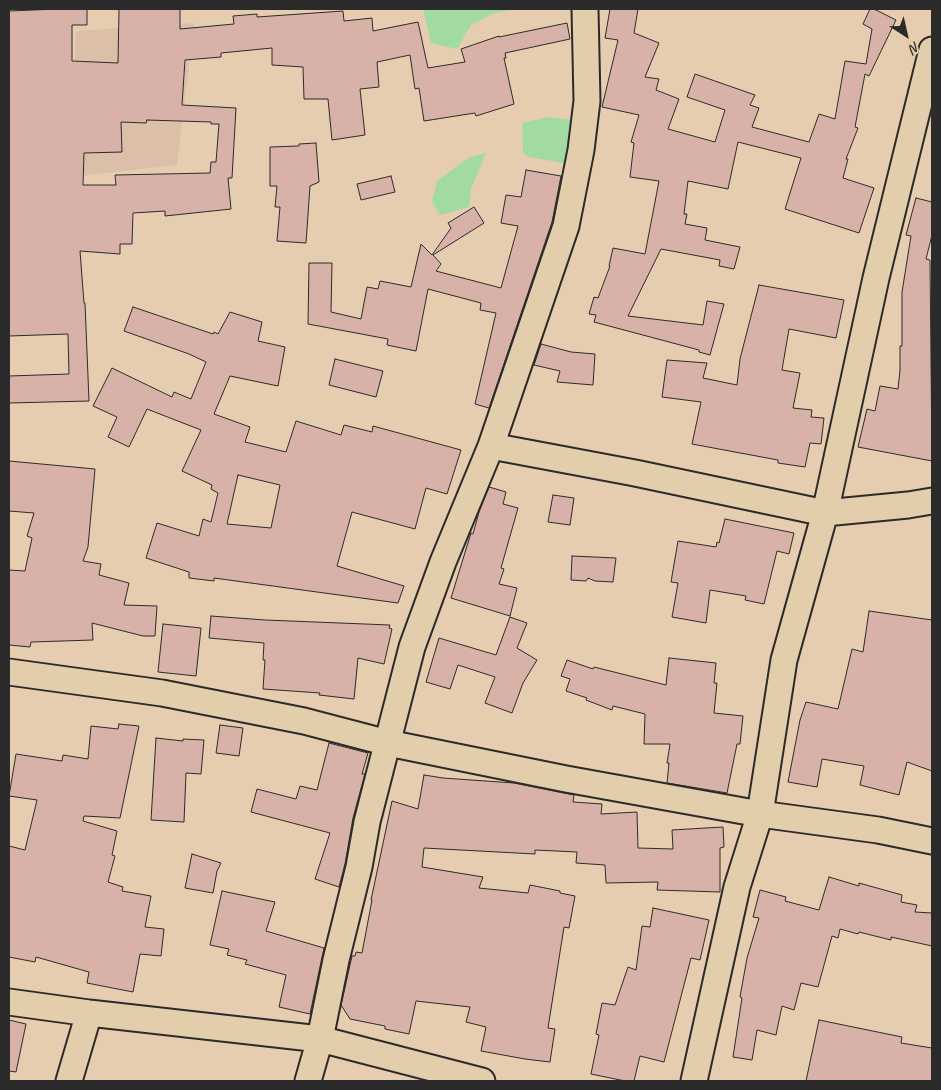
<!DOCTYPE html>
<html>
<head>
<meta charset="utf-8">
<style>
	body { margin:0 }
	#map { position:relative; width:941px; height:1090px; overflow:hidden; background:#e7cdb0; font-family:Caveat,sans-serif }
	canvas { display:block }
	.frame { position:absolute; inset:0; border:10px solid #2b2b2b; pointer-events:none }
	.north { position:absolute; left:881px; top:10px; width:50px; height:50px; -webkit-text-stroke:4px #e3ceac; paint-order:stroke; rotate:145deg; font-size:14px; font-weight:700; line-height:20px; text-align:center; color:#2b2b2b }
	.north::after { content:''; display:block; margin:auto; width:18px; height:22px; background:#2b2b2b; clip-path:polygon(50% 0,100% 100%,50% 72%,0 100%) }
</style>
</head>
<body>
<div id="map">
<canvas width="941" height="1090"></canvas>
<div class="frame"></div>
<div class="north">N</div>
</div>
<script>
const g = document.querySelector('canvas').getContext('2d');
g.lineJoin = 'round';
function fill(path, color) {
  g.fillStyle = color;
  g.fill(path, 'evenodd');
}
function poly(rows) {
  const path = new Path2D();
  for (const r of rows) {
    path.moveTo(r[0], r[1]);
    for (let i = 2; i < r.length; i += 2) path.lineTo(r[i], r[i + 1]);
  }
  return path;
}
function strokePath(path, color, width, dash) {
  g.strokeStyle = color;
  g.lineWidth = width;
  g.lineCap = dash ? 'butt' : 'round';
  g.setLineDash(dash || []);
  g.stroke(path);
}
const built = poly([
	[194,23,177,165,71,177,68,239,9,242,9,178,71,177,76,31]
]);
const green = poly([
	[423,9,517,9,494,13,471,25,457,49,431,43],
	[549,117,572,120,581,132,564,172,563,163,529,157,523,152,522,123],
	[486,153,471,189,469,207,440,215,432,201,437,181,470,157]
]);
const building = poly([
	[58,9,87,9,87,25,72,25,72,61,118,63,119,9,180,9,180,29,234,24,233,16,257,14,257,17,343,11,344,21,372,18,373,31,418,22,428,68,465,62,461,49,499,36,499,37,567,23,570,39,505,53,506,58,504,58,514,104,476,116,475,113,424,121,419,88,415,89,410,55,377,62,379,87,360,89,365,135,332,140,328,99,304,99,303,67,272,65,272,48,221,53,221,57,185,60,182,105,236,108,232,178,228,178,231,209,165,216,165,211,133,213,132,244,120,244,120,254,80,251,84,303,85,303,89,401,9,403,9,376,69,374,68,334,9,336,9,11,58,9],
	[147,120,211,122,211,124,219,124,216,162,211,162,210,173,115,175,116,185,83,185,84,153,122,152,121,122,146,123,147,120],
	[610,9,638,9,634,33,659,43,645,77,659,79,656,90,679,99,668,129,715,142,725,110,687,97,695,74,755,95,750,105,759,108,752,127,809,142,819,114,835,119,845,61,866,64,872,29,863,24,870,9,874,9,896,20,869,76,865,74,855,127,858,128,846,159,848,159,843,178,874,188,859,233,785,209,801,158,738,142,728,189,688,181,684,214,687,214,685,224,707,228,705,240,740,247,734,269,719,266,720,260,661,249,628,316,703,325,707,301,724,304,710,355,699,352,699,350,594,322,596,315,589,314,594,297,598,298,610,266,609,266,613,248,645,254,659,181,630,177,634,143,631,142,639,115,602,107,618,40,605,38,610,9],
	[316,143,319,182,310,186,306,243,277,241,280,207,275,207,277,186,270,186,270,147,299,146,299,144,316,143],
	[526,170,561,176,552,222,489,408,475,404,496,313,480,310,481,303,428,289,416,351,387,345,388,339,308,324,309,263,332,263,331,312,361,319,367,287,378,289,380,281,411,287,421,244,432,255,451,228,448,223,474,207,484,223,433,255,441,264,436,271,501,288,518,226,501,223,506,195,521,197,526,170],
	[391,176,395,192,361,200,357,184,391,176],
	[916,198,932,202,932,235,926,259,930,260,932,461,858,447,867,409,875,411,880,386,898,389,900,370,900,346,902,346,902,292,911,236,906,235,916,198],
	[759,285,844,300,836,338,789,329,782,370,800,373,793,408,812,410,811,417,824,418,821,444,810,443,805,467,778,463,778,460,692,444,701,402,662,397,667,360,707,363,703,378,737,385,740,359,759,285],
	[133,307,213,334,214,332,218,334,230,312,262,322,258,341,285,347,278,386,230,376,214,414,250,427,245,442,286,452,296,421,341,435,344,425,372,432,373,426,461,450,447,494,426,488,415,529,352,512,337,566,404,586,398,603,214,578,214,581,189,578,189,572,146,558,157,523,199,536,203,519,211,522,218,493,211,489,212,485,182,471,201,430,147,409,129,447,108,437,117,417,93,406,112,368,172,397,174,392,191,399,206,362,189,354,124,331,133,307],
	[238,475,280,485,271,528,227,524,238,475],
	[541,344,571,352,595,354,593,385,557,382,560,371,534,365,541,344],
	[335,359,383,371,376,397,329,385,335,359],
	[9,461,95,469,88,547,83,561,101,564,99,575,129,583,124,605,157,606,155,636,143,636,92,623,93,640,31,642,30,647,9,645,9,570,25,571,32,538,27,536,34,513,9,511,9,461],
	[489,487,506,492,503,504,518,508,501,568,504,569,499,584,517,588,510,616,451,598,471,533,473,534,479,512,489,487],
	[553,495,574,498,570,525,548,522,553,495],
	[725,519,794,533,789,554,777,551,764,604,745,600,746,596,710,590,706,623,672,617,678,583,671,582,678,541,716,547,717,542,719,543,725,519],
	[572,556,616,558,613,582,595,581,588,578,586,581,571,580,572,556],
	[869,611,932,620,932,771,907,762,899,795,860,785,864,766,822,759,817,787,788,782,800,720,806,702,838,709,852,649,863,652,869,611],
	[211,616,265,620,390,625,389,628,392,629,384,664,358,658,354,699,319,695,320,693,263,689,265,660,263,660,264,643,209,638,211,616],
	[510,617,527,623,517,648,537,660,523,683,512,713,485,703,495,677,458,665,450,689,426,682,439,638,496,655,510,617],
	[163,624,201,628,196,676,158,672,163,624],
	[669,658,716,663,714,683,717,683,714,713,743,716,740,744,737,744,727,793,667,783,669,763,667,763,670,744,644,744,645,714,613,706,612,710,586,700,587,698,566,691,570,679,561,676,567,660,593,669,594,667,666,685,669,658],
	[119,724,139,726,120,818,84,816,83,821,117,831,112,855,115,856,108,882,123,887,122,891,151,896,145,927,164,929,161,956,140,954,133,992,87,983,89,972,36,957,35,962,9,957,9,846,25,850,37,800,9,796,16,754,62,761,63,755,88,759,91,726,118,729,119,724],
	[220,725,243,728,239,756,216,753,220,725],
	[156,738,183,741,183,739,204,740,201,774,186,773,184,822,151,820,156,738],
	[329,743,368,753,362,774,365,774,353,818,345,864,339,887,315,879,330,833,251,812,257,789,296,799,300,786,317,790,329,743],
	[424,775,443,778,514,783,574,795,573,802,602,804,601,814,637,812,638,848,673,849,672,830,723,827,724,847,720,848,720,892,657,890,658,882,606,883,605,865,576,863,577,852,535,850,535,854,424,848,422,867,483,877,479,888,528,893,530,885,560,891,560,893,575,896,569,928,564,927,548,1028,555,1029,550,1062,525,1059,481,1051,486,1027,466,1022,470,1007,416,1001,409,1034,385,1029,385,1026,350,1019,341,1005,352,956,355,956,356,952,362,953,372,900,371,900,392,801,418,809,424,775],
	[192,854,221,863,217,871,213,893,185,888,192,854],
	[829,877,859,886,859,883,902,895,901,902,917,905,915,912,932,913,932,946,891,937,891,940,859,932,858,934,840,929,838,938,832,936,818,987,801,983,794,1010,782,1006,776,1035,757,1030,752,1060,733,1057,742,998,740,997,747,958,759,918,753,917,760,890,786,897,785,901,819,910,829,877],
	[222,891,275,902,266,931,324,948,310,1014,279,1007,286,975,245,964,247,960,227,955,229,949,210,945,222,891],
	[653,908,709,920,700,960,691,958,664,1062,640,1056,634,1081,625,1081,591,1074,599,1035,596,1034,602,1003,615,1005,628,967,636,970,642,926,650,927,653,908],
	[9,1020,26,1024,16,1072,9,1071,9,1020],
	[819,1020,902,1037,901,1043,932,1048,932,1081,806,1081,819,1020]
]);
const minor = poly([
	[491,446,635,473,825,513,908,505,932,501],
	[9,672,162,693,304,721,388,743,566,779,760,814,878,830,932,841],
	[9,1002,89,1013,320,1039,482,1081],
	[69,1081,89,1013],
	[308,1081,320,1039,336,960,359,867,367,822,412,647,443,562,491,446,566,226,581,150,587,101,585,9],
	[694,1081,737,887,760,814,784,660,825,513,876,278,932,50]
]);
fill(built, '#dbbfa9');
fill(green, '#a1dba1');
fill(building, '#d8b1a9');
strokePath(building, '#2b2b2b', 1);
strokePath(minor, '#2b2b2b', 29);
strokePath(minor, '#e3ceac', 25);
</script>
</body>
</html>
